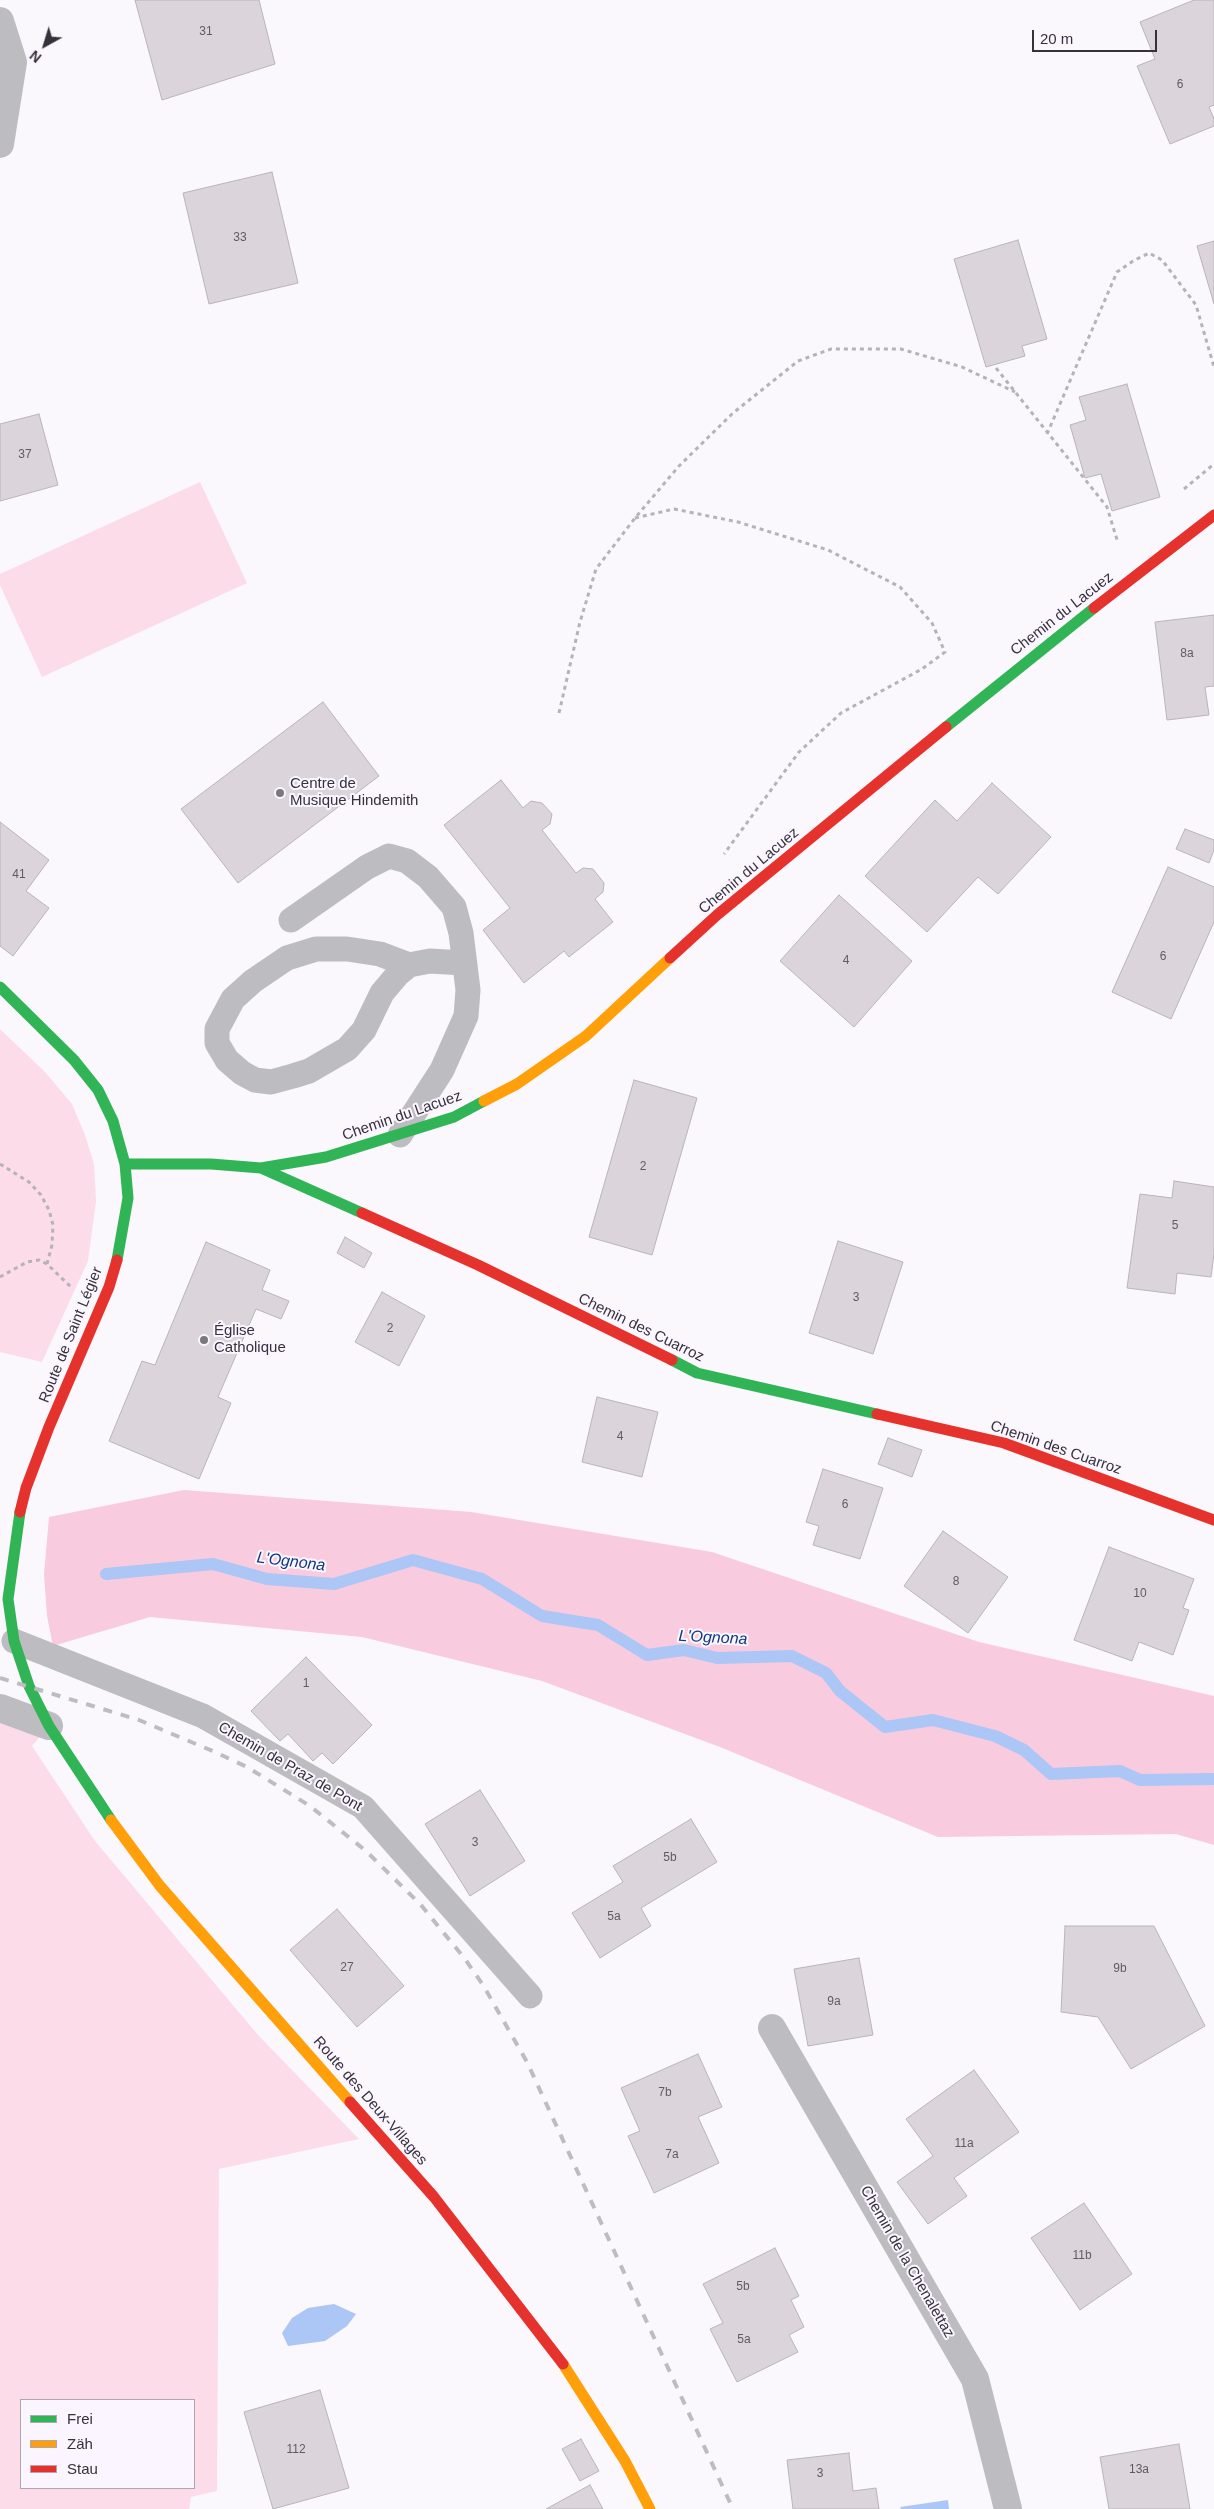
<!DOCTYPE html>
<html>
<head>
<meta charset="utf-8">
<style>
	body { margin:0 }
	#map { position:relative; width:1214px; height:2509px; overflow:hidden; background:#faf7fd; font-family:Arial,sans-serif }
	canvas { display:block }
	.legend { position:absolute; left:20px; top:2399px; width:175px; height:90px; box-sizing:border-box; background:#faf5ff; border:1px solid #aca7b1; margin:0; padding:6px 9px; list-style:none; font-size:15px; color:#36323b }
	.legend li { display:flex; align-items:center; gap:10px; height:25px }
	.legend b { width:25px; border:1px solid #aca7b1 }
	.north { position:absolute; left:20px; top:20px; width:50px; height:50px; -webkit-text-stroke:4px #faf5ff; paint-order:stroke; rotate:219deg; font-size:14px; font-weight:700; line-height:20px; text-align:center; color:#36323b }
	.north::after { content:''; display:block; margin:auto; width:18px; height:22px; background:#36323b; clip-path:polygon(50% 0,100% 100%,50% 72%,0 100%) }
	.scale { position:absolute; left:1032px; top:30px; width:125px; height:22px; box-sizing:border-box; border:2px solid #36323b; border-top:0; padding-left:6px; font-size:15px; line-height:18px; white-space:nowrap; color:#36323b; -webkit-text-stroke:4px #faf5ff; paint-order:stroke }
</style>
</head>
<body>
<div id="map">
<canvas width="1214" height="2509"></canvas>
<ul class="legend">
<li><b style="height:6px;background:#30b455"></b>Frei</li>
<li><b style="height:6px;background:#ff9f0a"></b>Zäh</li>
<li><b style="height:6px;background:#e5322d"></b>Stau</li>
</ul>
<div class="north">N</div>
<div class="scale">20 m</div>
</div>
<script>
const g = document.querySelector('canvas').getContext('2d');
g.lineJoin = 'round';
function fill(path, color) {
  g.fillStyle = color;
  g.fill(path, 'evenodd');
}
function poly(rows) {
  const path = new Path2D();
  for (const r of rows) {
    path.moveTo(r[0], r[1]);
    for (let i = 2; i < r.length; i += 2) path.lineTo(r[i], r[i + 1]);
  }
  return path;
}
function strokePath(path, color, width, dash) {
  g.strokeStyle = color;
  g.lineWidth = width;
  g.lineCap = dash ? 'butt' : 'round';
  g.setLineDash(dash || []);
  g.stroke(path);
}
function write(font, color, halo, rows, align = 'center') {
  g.font = font + ' Arial,sans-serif';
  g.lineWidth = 4;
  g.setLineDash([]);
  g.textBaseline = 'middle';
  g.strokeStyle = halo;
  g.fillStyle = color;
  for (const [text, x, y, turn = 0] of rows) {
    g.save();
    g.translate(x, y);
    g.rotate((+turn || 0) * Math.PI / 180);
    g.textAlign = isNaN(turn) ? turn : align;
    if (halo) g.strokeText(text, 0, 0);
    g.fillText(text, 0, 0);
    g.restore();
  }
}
const green = poly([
	[200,482,247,583,42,677,0,585,0,574],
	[0,1029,45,1072,72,1104,85,1135,94,1164,96,1201,88,1261,42,1362,0,1352],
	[0,1708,49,1726,32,1746,95,1841,258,2035,359,2139,219,2169,217,2491,191,2497,189,2509,0,2509],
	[21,2400,194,2400,194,2488,21,2488]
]);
const forest = poly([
	[184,1490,471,1512,712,1552,979,1642,1214,1696,1214,1845,1176,1834,938,1837,720,1747,542,1681,362,1637,150,1617,53,1646,47,1616,44,1574,49,1517]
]);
const water = poly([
	[334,2304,356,2314,347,2326,325,2341,288,2346,282,2333,292,2318,308,2308],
	[948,2500,949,2509,901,2509,900,2507]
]);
const stream = poly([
	[106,1574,213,1564,267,1579,334,1584,413,1560,482,1579,542,1616,598,1625,647,1655,684,1650,717,1658,792,1656,826,1673,840,1691,885,1727,933,1720,995,1736,1024,1750,1051,1774,1120,1771,1140,1780,1214,1779]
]);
const building = poly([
	[135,0,259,0,275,64,162,100,135,0],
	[1194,0,1214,0,1214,105,1209,107,1214,119,1214,126,1170,144,1137,66,1155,59,1140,22,1194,0],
	[272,172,298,283,209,304,183,193,272,172],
	[1018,240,1047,339,1022,346,1025,356,986,367,954,259,1018,240],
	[1214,241,1214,304,1197,246,1214,241],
	[1127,384,1160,497,1112,511,1101,474,1085,478,1070,425,1086,420,1079,397,1127,384],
	[39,414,58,485,0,501,0,424,39,414],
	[1214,615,1214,686,1205,687,1209,715,1167,720,1155,622,1214,615],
	[323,702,379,776,238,883,181,809,323,702],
	[501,780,523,808,531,801,542,803,552,814,550,824,542,830,576,873,583,868,593,869,604,883,603,892,595,899,613,922,569,957,564,951,524,983,483,930,510,908,444,825,501,780],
	[992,783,1051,837,998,894,978,877,927,932,865,876,935,800,957,821,992,783],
	[0,822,49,860,26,891,49,908,13,956,0,946,0,822],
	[1185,829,1214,840,1214,850,1209,863,1176,849,1185,829],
	[1168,867,1214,887,1214,922,1171,1019,1112,992,1168,867],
	[839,895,912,961,854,1027,780,961,839,895],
	[634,1080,697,1098,652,1255,589,1237,634,1080],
	[1174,1181,1214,1187,1214,1253,1211,1277,1177,1273,1175,1294,1127,1288,1140,1194,1172,1198,1174,1181],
	[345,1237,372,1253,364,1268,337,1253,345,1237],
	[838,1241,903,1262,873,1354,809,1333,838,1241],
	[206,1242,270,1270,262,1290,289,1301,281,1319,256,1309,218,1397,231,1403,199,1479,109,1441,142,1361,155,1365,206,1242],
	[382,1292,425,1316,399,1366,355,1342,382,1292],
	[597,1397,658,1412,642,1477,582,1462,597,1397],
	[888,1438,922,1450,912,1477,878,1464,888,1438],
	[823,1469,883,1488,860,1559,813,1545,819,1526,806,1522,823,1469],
	[943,1531,1008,1577,968,1633,904,1586,943,1531],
	[1109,1547,1194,1579,1183,1608,1189,1610,1173,1655,1139,1642,1132,1661,1074,1640,1109,1547],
	[306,1657,372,1725,333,1764,322,1753,313,1761,288,1734,280,1741,251,1711,306,1657],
	[480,1790,525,1861,470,1896,425,1824,480,1790],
	[691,1819,717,1862,641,1908,651,1926,600,1958,572,1913,623,1882,613,1866,691,1819],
	[337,1909,404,1986,357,2027,290,1950,337,1909],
	[1065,1926,1154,1926,1205,2026,1131,2069,1098,2017,1061,2012,1065,1926],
	[859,1958,873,2035,808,2046,794,1969,859,1958],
	[698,2054,722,2107,698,2117,719,2163,654,2193,628,2136,640,2131,621,2088,698,2054],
	[974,2070,1019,2132,954,2178,967,2196,928,2224,897,2182,933,2156,906,2119,974,2070],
	[1084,2203,1132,2274,1080,2310,1031,2238,1084,2203],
	[775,2248,799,2296,791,2300,804,2327,789,2335,798,2352,737,2382,710,2329,723,2323,703,2284,775,2248],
	[320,2390,349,2488,273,2509,244,2412,320,2390],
	[581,2439,599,2471,580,2481,562,2449,581,2439],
	[1179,2444,1190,2509,1109,2509,1100,2457,1179,2444],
	[849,2453,853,2491,876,2488,879,2509,793,2509,787,2460,849,2453],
	[590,2485,603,2509,546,2509,590,2485]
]);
const path = poly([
	[996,368,1107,507,1118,543],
	[1047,434,1117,272,1133,261,1149,253,1162,260,1196,305,1214,367],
	[1184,489,1214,464],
	[635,518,674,509,738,522,828,550,900,587,932,623,945,652,922,669,841,713,799,752,724,854],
	[559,713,580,622,596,569,635,518,679,466,733,413,798,361,831,349,901,349,962,367,1015,392],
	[0,1164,29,1182,41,1195,49,1210,53,1225,52,1245,47,1264],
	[0,1277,27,1262,39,1260,47,1264,71,1287]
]);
const lane = poly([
	[291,920,367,867,389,856,407,861,428,877,454,907,461,933,468,990,466,1016,442,1070,400,1135],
	[409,965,380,954,347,949,316,949,287,958,253,981,233,999,217,1029,217,1043,227,1060,242,1073,255,1080,271,1082,293,1076,309,1071,347,1049,364,1030,382,993,398,974,409,965,430,961,464,963],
	[14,1641,203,1716,363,1807,530,1996]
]);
const street = poly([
	[0,21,13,62,0,144],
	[0,1708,49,1726],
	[772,2028,975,2379,1008,2509]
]);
const fast = poly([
	[946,727,1094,608],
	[0,987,74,1060,98,1090,113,1121,125,1164,128,1198,117,1260],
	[125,1164,211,1164,261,1168,362,1213],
	[261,1168,326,1157,454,1117,484,1101],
	[672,1360,697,1373,877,1414],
	[20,1512,8,1599,14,1641,29,1686,49,1726,111,1820]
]);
const slow = poly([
	[484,1101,517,1084,586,1036,670,958],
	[111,1820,160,1886,350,2102],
	[563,2364,625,2461,650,2509]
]);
const jam = poly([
	[1094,608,1214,515],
	[670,958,717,915,946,727],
	[362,1213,478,1265,672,1360],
	[877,1414,1004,1443,1214,1520],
	[20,1512,26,1488,49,1427,109,1287,117,1260],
	[350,2102,434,2197,563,2364]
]);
const rail = poly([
	[0,1678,139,1720,215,1752,247,1767,310,1806,366,1851,421,1905,465,1959,483,1985,527,2062,733,2509]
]);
const markers = [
	[280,793,5,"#7b777f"],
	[204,1340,5,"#7b777f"]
];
const numberNames = [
	["31",206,32],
	["6",1180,85],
	["33",240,238],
	["37",25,455],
	["8a",1187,654],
	["41",19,875],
	["6",1163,957],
	["4",846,961],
	["2",643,1167],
	["5",1175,1226],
	["3",856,1298],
	["2",390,1329],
	["4",620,1437],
	["6",845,1505],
	["8",956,1582],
	["10",1140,1594],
	["1",306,1684],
	["3",475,1843],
	["5b",670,1858],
	["5a",614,1917],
	["27",347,1968],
	["9b",1120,1969],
	["9a",834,2002],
	["7b",665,2093],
	["11a",964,2144],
	["7a",672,2155],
	["11b",1082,2256],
	["5b",743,2287],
	["5a",744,2340],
	["112",296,2450],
	["13a",1139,2470],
	["3",820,2474]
];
const streetNames = [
	["Chemin du Lacuez",1062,614,-38],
	["Chemin du Lacuez",749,871,-40],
	["Chemin du Lacuez",402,1116,-19],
	["Chemin des Cuarroz",641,1328,26],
	["Route de Saint Légier",71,1335,-68],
	["Chemin des Cuarroz",1056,1448,19],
	["Chemin de Praz de Pont",290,1767,30],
	["Route des Deux-Villages",370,2101,49],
	["Chemin de la Chenalettaz",907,2262,60]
];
const poiNames = [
	["Centre de",290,784],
	["Musique Hindemith",290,801],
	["Église",214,1331],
	["Catholique",214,1348]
];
const waterNames = [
	["L'Ognona",291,1562,7],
	["L'Ognona",713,1638,3]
];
fill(green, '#fcdce9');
fill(forest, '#f9cbde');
fill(water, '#acc6f5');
strokePath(stream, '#acc6f5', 12);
fill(building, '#dbd5db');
strokePath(building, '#bab4ba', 1);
strokePath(path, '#b4b4b7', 3, [4, 4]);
strokePath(lane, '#bdbcc1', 25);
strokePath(street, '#bdbcc1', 28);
strokePath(fast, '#30b455', 11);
strokePath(slow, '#ff9f0a', 11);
strokePath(jam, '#e5322d', 11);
strokePath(rail, '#bebcc1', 4, [9, 9]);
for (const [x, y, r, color] of markers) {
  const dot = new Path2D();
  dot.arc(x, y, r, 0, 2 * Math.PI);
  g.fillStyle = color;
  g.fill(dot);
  strokePath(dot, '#faf5ff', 2);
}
write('12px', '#5f5b63', null, numberNames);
write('15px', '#36323b', '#faf5ff', streetNames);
write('15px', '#36323b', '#faf5ff', poiNames, 'left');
write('italic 16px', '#0f3983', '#faf5ff', waterNames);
</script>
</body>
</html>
